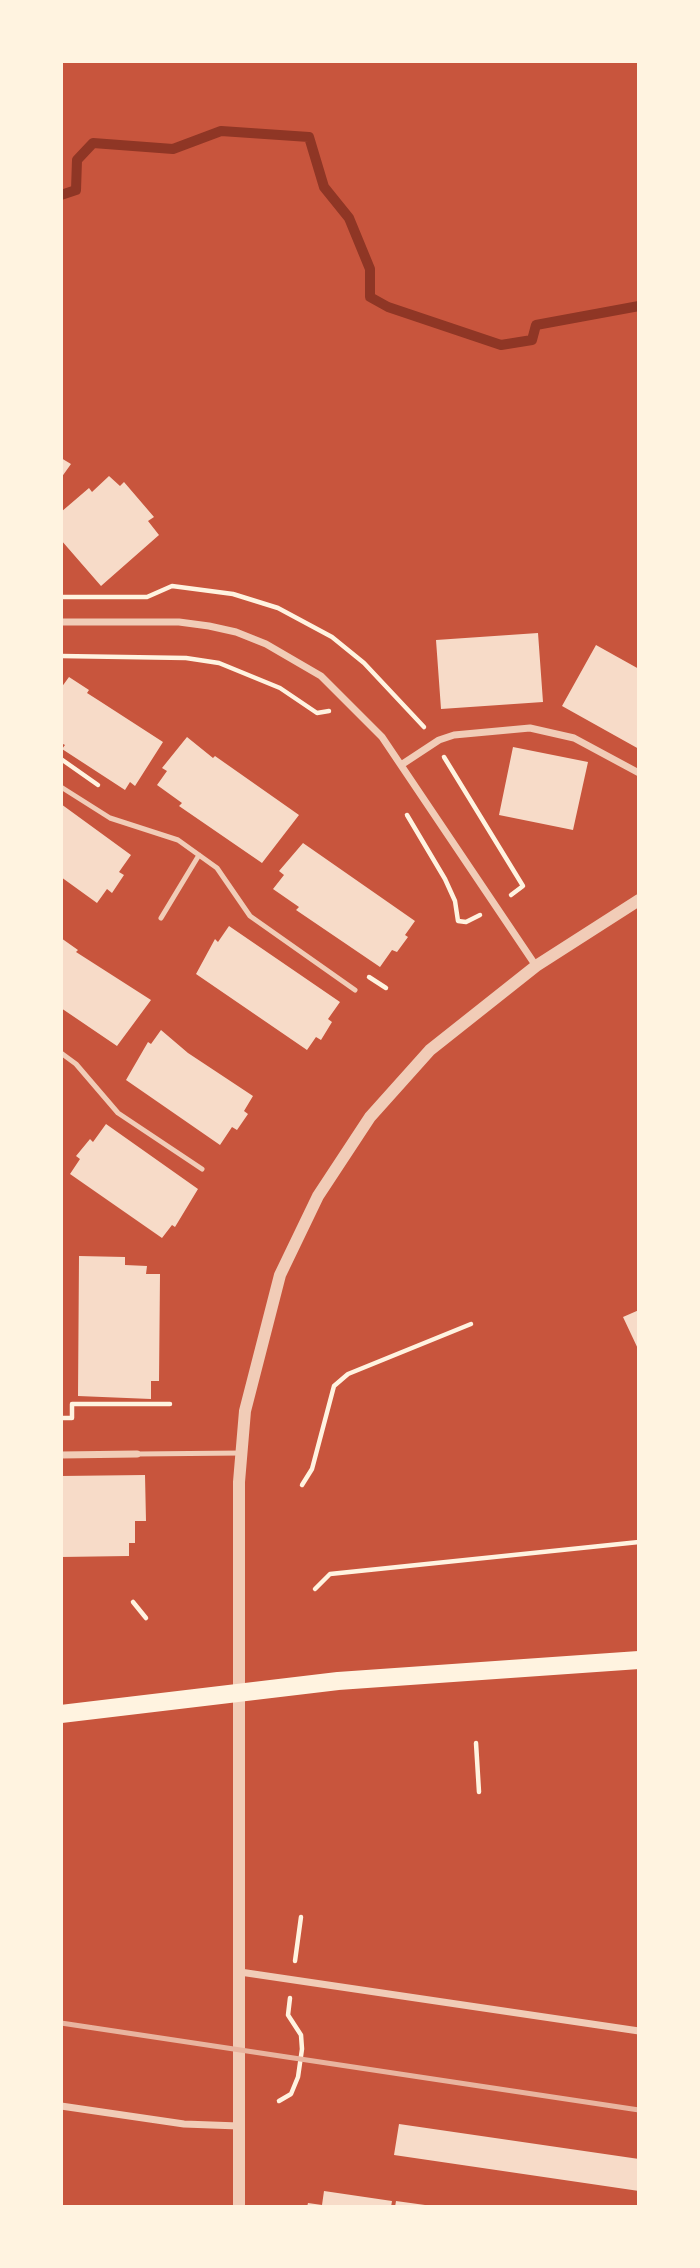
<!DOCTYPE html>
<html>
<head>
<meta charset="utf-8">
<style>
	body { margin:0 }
	#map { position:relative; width:700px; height:2268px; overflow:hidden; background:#c8553d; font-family:Poppins,sans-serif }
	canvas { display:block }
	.frame { position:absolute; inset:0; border:63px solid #fff3e0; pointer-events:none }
</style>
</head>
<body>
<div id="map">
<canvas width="700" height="2268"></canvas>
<div class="frame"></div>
</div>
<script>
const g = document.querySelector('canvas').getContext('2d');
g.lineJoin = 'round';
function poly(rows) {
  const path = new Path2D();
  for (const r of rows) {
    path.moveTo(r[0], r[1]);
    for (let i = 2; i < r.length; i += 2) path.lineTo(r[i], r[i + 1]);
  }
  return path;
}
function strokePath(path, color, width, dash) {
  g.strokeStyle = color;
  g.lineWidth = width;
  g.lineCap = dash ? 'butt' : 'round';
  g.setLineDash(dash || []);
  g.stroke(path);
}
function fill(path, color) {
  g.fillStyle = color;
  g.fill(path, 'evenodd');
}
const stream = poly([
	[61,195,76,190,77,160,93,143,173,149,221,131,309,137,324,187,349,218,370,269,370,297,388,307,501,345,532,340,536,325,639,306]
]);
const building = poly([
	[61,458,71,464,61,478],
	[109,476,120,486,124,482,154,517,148,521,159,535,101,586,61,540,61,512,89,488,92,492],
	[538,633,543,702,441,709,436,640],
	[596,645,639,669,639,749,562,706],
	[69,677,89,690,87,693,98,700,163,742,135,786,130,782,125,790,62,749,65,745,61,743,61,688],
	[187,737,213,758,215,756,299,815,262,863,179,806,182,803,157,785,167,771,162,768],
	[513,747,588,762,573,830,499,815],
	[61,804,131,855,119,872,124,875,112,893,107,889,97,903,61,877],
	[303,843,415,921,405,935,408,937,397,952,392,950,380,967,296,910,299,907,273,889,284,875,279,871],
	[229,926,340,1002,328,1019,332,1022,321,1040,316,1037,307,1050,196,974,215,939,218,942],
	[61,938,78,950,76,952,151,1000,117,1046,61,1008],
	[161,1030,188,1053,253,1096,244,1111,248,1114,237,1130,232,1127,220,1145,126,1080,148,1042,151,1044],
	[106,1124,198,1189,175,1227,172,1225,162,1238,70,1174,80,1159,76,1156,90,1139,93,1142],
	[79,1256,125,1257,125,1265,147,1266,146,1274,160,1274,159,1381,151,1381,151,1399,78,1396],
	[639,1310,639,1351,623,1317],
	[145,1475,146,1521,135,1521,135,1543,129,1543,129,1556,61,1557,61,1476],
	[399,2124,639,2159,639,2191,394,2155],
	[324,2191,392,2201,391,2207,307,2207,308,2203,322,2205],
	[396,2201,425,2205,425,2207,395,2207]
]);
const path = poly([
	[61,597,147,597,172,586,233,594,278,608,332,637,364,663,424,727],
	[61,656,186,658,219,663,280,688,317,713,329,711],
	[444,757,523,886,511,895],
	[61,759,98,785],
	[407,815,445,879,455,901,458,921,466,922,480,915],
	[369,977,386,988],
	[61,1418,72,1418,72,1404,170,1404],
	[302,1485,312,1469,334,1386,348,1374,471,1324],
	[315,1589,330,1574,639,1542],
	[133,1602,146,1618],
	[476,1743,479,1792],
	[295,1961,301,1917],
	[279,2101,291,2094,298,2077,302,2049,301,2035,288,2015,290,1998]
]);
const service = poly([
	[61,787,110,818,178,840,217,868,250,916,355,990],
	[161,918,199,855],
	[61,1053,76,1064,118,1113,202,1169],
	[137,1454,242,1453]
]);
const minor = poly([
	[61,622,179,622,209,626,236,632,266,644,321,676,382,737,536,966],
	[401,765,439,740,454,735,530,728,574,738,639,773],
	[61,1455,137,1454],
	[240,1972,639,2031],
	[61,2106,184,2124,239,2126]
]);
const tertiary = poly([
	[239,2207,239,1482,245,1411,280,1275,318,1196,370,1117,430,1050,536,966,639,900]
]);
const primary = poly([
	[61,1714,338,1681,639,1660]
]);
const rail = poly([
	[61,2023,639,2110]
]);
strokePath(stream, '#8f3625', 10);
fill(building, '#f7dbc8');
strokePath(path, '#fff3e0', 4.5);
strokePath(service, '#f1ccb7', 5);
strokePath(minor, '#f1ccb7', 7);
strokePath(tertiary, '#f1ccb7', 12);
strokePath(primary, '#fff3e0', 18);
strokePath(rail, '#e9b49f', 5);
</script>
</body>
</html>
